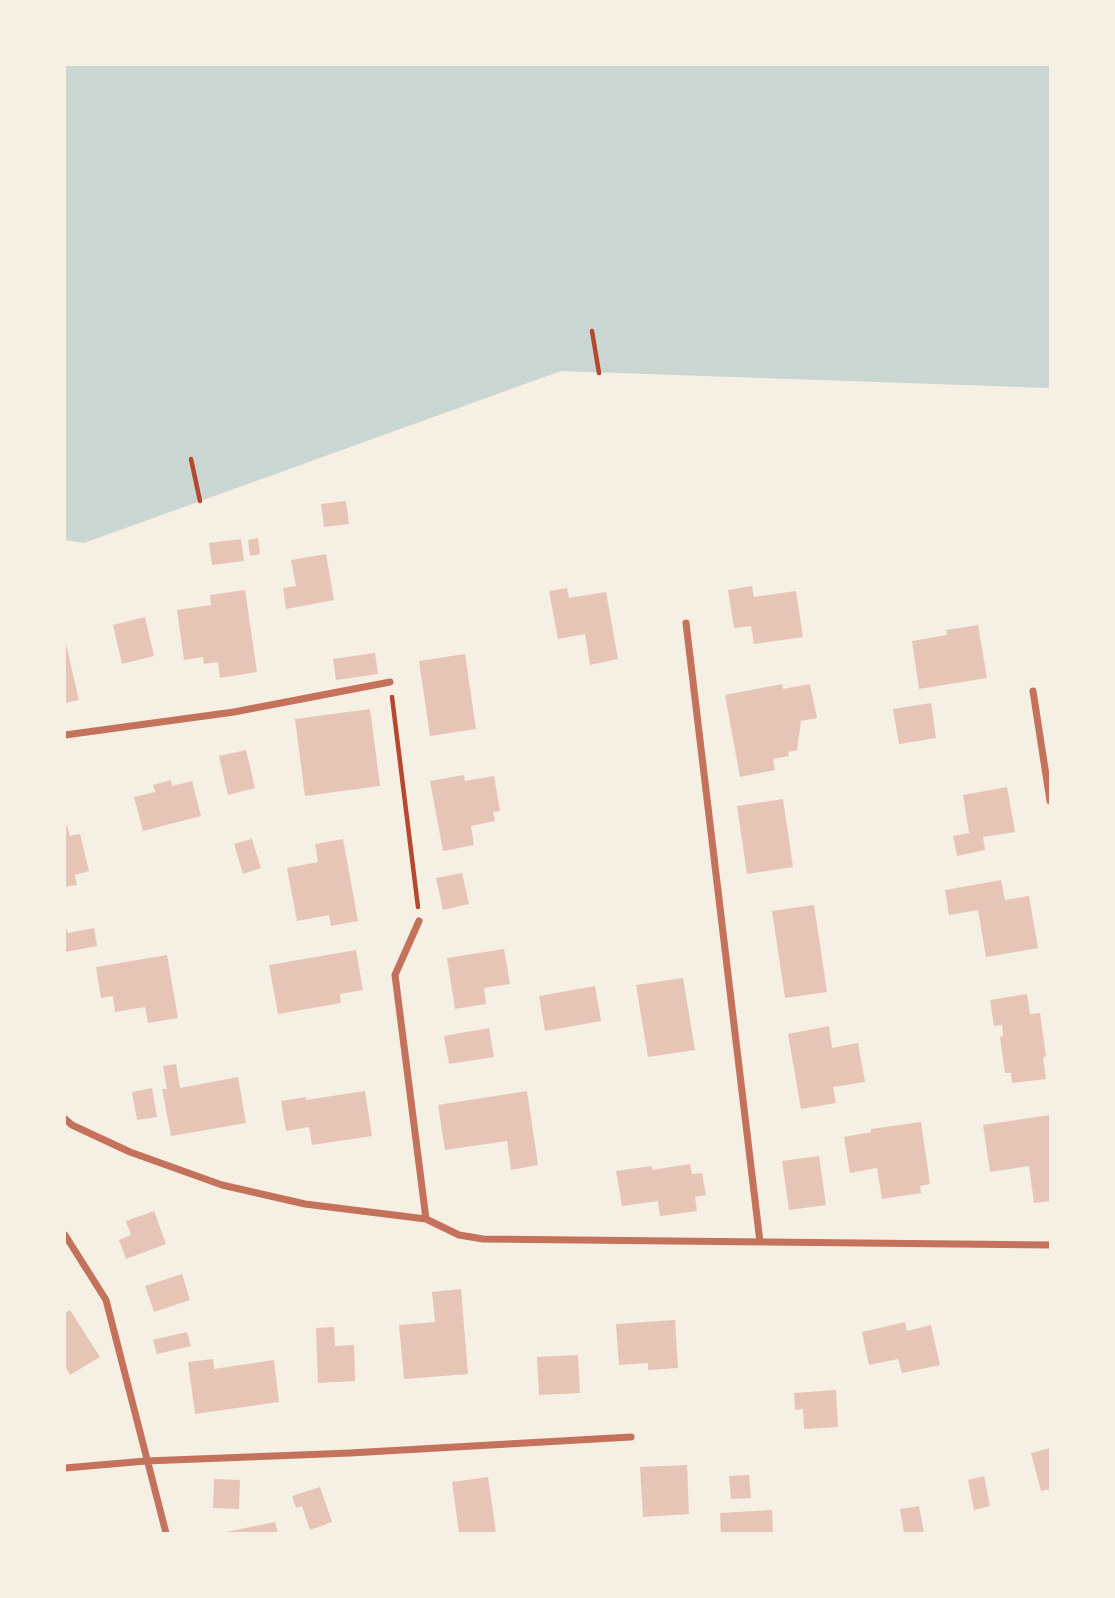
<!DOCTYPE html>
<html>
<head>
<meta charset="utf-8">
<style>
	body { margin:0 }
	#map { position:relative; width:1115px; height:1598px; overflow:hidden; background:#f6efe4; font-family:Cabin,sans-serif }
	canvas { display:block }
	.frame { position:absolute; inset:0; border:66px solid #f6efe4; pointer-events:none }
</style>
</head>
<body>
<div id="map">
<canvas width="1115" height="1598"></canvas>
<div class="frame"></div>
</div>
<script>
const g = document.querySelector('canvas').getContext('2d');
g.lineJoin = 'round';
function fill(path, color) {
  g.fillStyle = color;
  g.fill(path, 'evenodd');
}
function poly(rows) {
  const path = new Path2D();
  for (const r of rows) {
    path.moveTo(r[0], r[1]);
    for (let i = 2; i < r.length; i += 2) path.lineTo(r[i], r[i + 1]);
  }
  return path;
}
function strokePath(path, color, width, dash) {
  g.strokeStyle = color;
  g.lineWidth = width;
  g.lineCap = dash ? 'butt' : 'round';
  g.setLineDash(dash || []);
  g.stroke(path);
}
const water = poly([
	[65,65,1050,65,1050,388,561,371,84,543,65,540]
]);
const building = poly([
	[346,501,349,524,324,527,321,504],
	[258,538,260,554,250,556,248,540],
	[241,539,244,561,212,565,209,543],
	[326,554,334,600,286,609,283,588,296,586,291,560],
	[752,586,754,597,796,591,803,637,754,644,751,626,734,628,728,590],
	[567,588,569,598,606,592,618,659,590,665,585,634,558,639,549,591],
	[245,590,257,672,220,678,218,662,204,664,203,657,184,660,177,610,211,605,210,595],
	[145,617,154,656,122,664,113,625],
	[978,625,987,678,919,689,912,641,947,635,946,630],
	[65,640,79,700,65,703],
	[375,653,378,674,336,680,333,659],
	[465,654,476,729,430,736,419,661],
	[782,684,783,689,810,684,817,718,801,721,797,750,788,752,789,756,773,759,775,770,740,777,725,695],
	[931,703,936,738,899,744,893,709],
	[370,709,380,786,305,796,295,719],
	[246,750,255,788,228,795,219,756],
	[464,775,465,781,494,776,500,811,493,812,495,821,471,826,474,845,443,851,430,781],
	[171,780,172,786,192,781,201,816,143,831,134,797,155,792,153,785],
	[1007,787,1015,832,983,837,985,850,957,856,953,836,969,833,963,795],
	[783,799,793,867,747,874,737,806],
	[67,825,70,836,80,834,89,871,75,875,77,885,65,887,65,826],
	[252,839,261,868,243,874,234,844],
	[343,839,358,921,331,926,329,915,297,921,287,868,318,862,315,844],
	[462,873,469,904,443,910,436,878],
	[1001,880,1005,900,1029,896,1038,948,986,957,978,910,949,915,945,890],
	[814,905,827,992,785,998,772,911],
	[65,925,68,933,94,928,97,946,65,952],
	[504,949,510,984,484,988,486,1004,455,1009,447,958],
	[356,950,363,990,340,994,341,1003,278,1014,269,965],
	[167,955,178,1018,148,1023,145,1007,115,1012,113,996,101,998,96,967],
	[683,978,695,1050,648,1057,636,985],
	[595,986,601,1021,545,1031,539,996],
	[1027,994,1030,1014,1040,1013,1046,1056,1043,1058,1046,1079,1012,1083,1011,1073,1005,1073,1000,1037,1003,1036,1002,1025,994,1026,990,1000],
	[829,1026,832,1048,858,1043,865,1082,833,1087,836,1103,801,1109,788,1034],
	[489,1028,494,1057,449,1064,444,1036],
	[176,1064,180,1088,238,1077,246,1123,171,1136,162,1089,167,1089,163,1066],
	[152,1088,157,1117,137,1120,132,1092],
	[365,1091,372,1136,312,1145,309,1127,286,1131,281,1101,306,1097,306,1100],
	[527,1091,538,1165,511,1170,507,1141,445,1150,438,1105],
	[1050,1115,1050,1201,1034,1203,1029,1166,990,1172,983,1125],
	[921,1122,930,1184,920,1186,921,1193,882,1199,877,1168,850,1173,844,1137,871,1132,871,1129],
	[819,1156,826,1205,789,1210,782,1161],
	[690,1164,692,1174,702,1173,706,1195,695,1197,697,1211,660,1216,658,1201,622,1206,616,1171,652,1166,652,1170],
	[154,1211,166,1244,126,1259,119,1240,131,1235,126,1221],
	[182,1274,190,1300,154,1312,145,1286],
	[461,1289,468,1374,404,1379,399,1325,435,1322,432,1292],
	[70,1310,100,1357,70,1375,65,1366,65,1313],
	[675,1320,678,1368,648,1370,648,1363,619,1365,616,1324],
	[905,1322,907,1331,931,1325,940,1365,902,1373,898,1359,869,1365,862,1332],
	[334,1327,335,1346,354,1345,355,1381,318,1383,316,1328],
	[187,1332,191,1346,157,1354,153,1340],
	[578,1355,580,1393,539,1395,537,1357],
	[213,1359,214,1369,274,1360,279,1402,195,1414,188,1362],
	[836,1390,838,1427,804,1429,803,1409,795,1410,794,1393],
	[1050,1448,1050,1489,1041,1491,1031,1453],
	[687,1465,689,1514,643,1517,640,1467],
	[749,1475,751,1498,731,1499,729,1476],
	[984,1476,990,1506,974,1510,968,1480],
	[488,1477,496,1533,459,1533,452,1482],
	[214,1479,240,1480,239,1509,213,1508],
	[320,1487,332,1522,310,1530,302,1506,296,1508,292,1496],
	[919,1506,924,1533,904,1533,900,1509],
	[772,1510,773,1533,721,1533,720,1513],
	[275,1522,278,1533,226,1533,226,1532]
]);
const path = poly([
	[592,331,599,373],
	[191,459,200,501],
	[392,697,418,907]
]);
const minor = poly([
	[686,623,760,1242],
	[1033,691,1050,801],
	[65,735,234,712,390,682],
	[419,921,395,975,426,1219],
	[65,1119,72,1125,130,1152,222,1185,305,1204,426,1219,459,1235,483,1239,1050,1245],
	[65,1235,106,1300,166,1533],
	[65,1468,146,1461,350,1453,631,1437]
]);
fill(water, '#c9d6d2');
fill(building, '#e6c5b7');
strokePath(path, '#b5482f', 4.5);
strokePath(minor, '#c5725c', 7);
</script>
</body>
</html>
